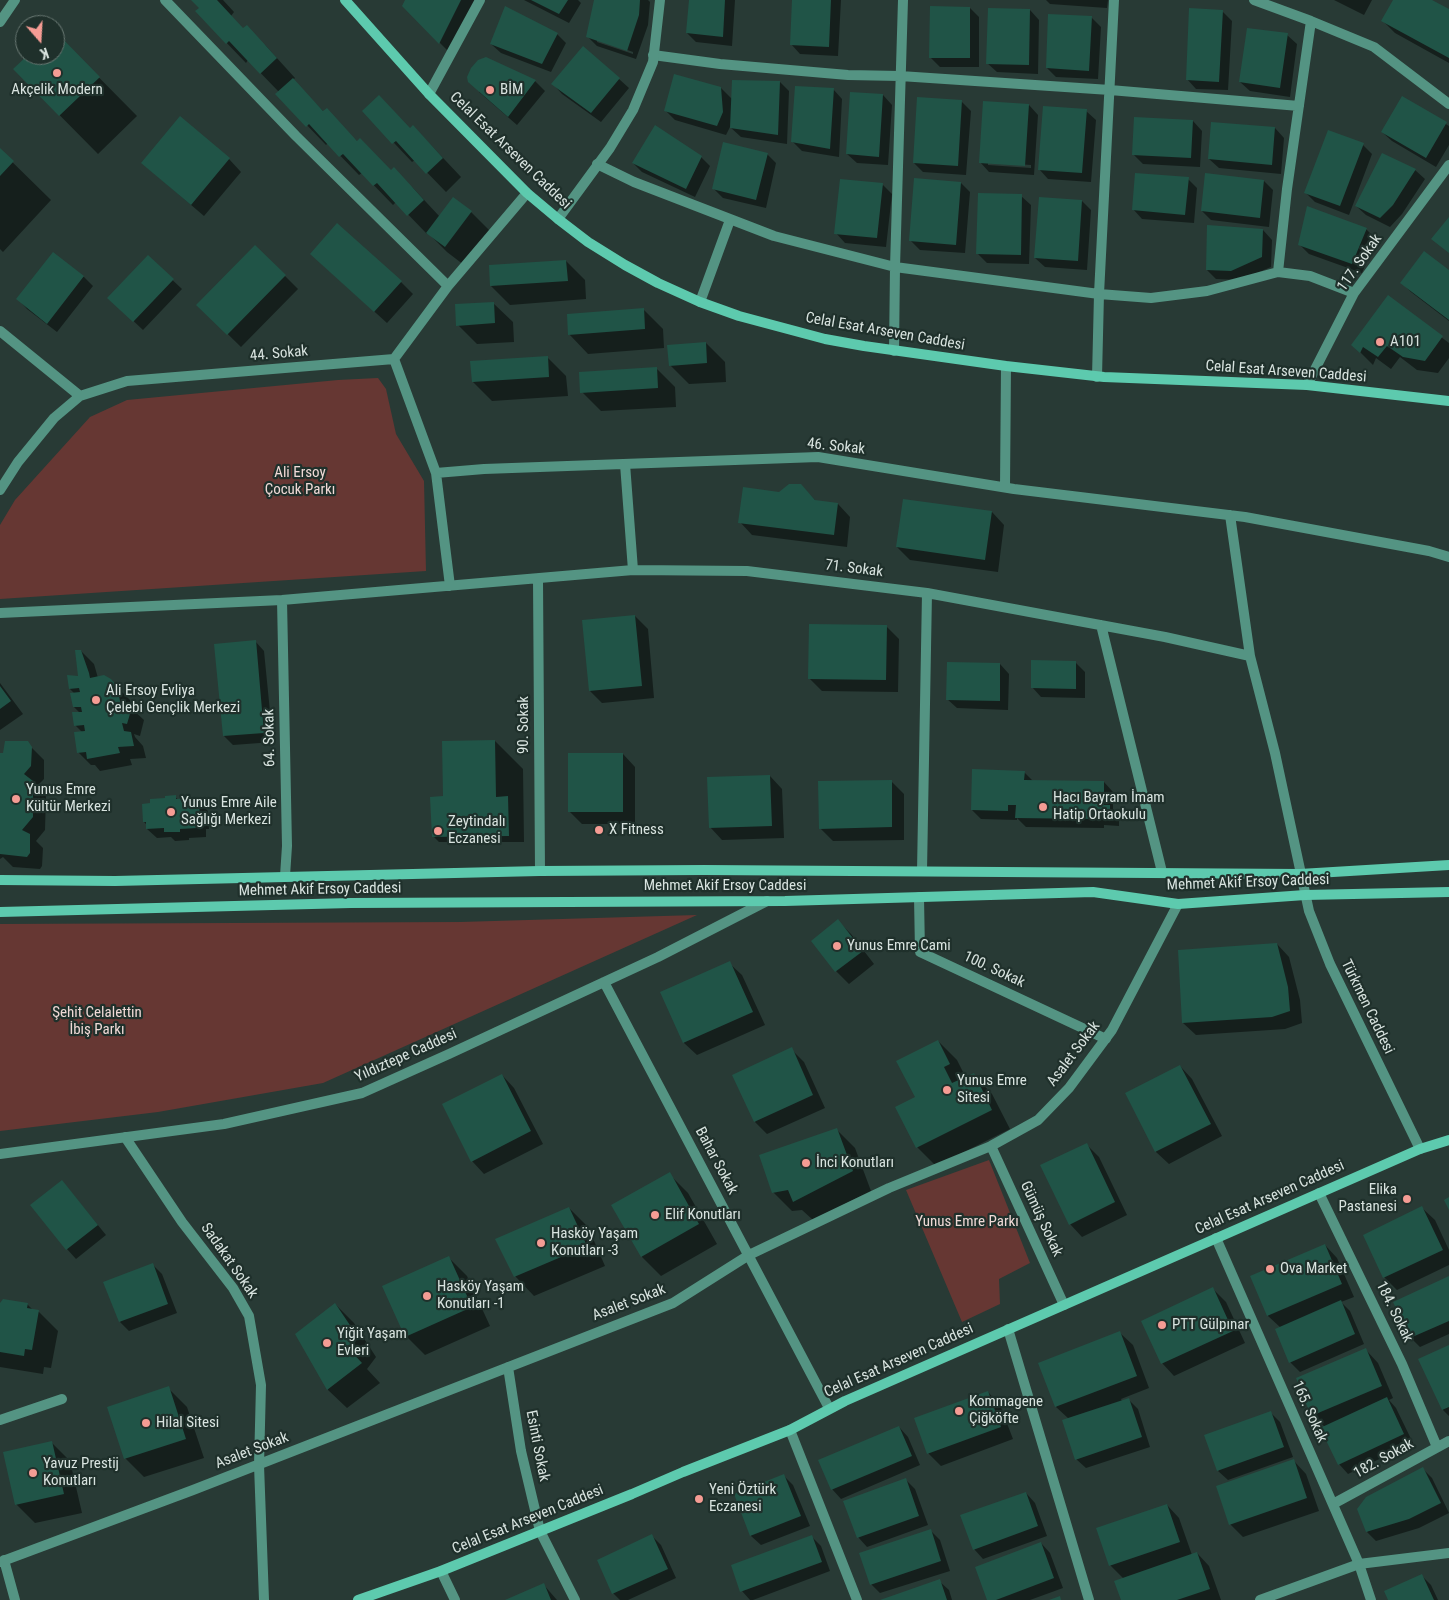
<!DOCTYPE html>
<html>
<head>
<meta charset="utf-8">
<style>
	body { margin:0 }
	#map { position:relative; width:1449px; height:1600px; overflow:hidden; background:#283a35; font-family:"Roboto Condensed",sans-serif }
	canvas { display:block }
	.north { position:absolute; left:15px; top:15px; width:50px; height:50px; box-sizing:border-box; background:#1f302b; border:1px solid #697873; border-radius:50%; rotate:161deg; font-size:14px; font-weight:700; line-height:20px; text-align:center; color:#d8e3df }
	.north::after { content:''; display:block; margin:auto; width:18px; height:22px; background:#f59c94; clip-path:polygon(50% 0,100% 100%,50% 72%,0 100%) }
</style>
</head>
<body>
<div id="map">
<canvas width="1449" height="1600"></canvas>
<div class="north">K</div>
</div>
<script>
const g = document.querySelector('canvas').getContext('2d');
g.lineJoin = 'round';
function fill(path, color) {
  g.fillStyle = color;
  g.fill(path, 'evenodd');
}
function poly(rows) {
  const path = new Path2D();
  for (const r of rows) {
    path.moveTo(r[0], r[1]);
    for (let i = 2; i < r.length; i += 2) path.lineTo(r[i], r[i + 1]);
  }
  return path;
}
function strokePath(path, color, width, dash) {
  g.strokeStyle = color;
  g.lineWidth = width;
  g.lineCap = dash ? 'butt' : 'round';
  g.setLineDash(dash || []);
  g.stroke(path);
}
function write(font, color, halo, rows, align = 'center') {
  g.font = font + ' "Roboto Condensed",sans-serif';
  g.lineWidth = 4.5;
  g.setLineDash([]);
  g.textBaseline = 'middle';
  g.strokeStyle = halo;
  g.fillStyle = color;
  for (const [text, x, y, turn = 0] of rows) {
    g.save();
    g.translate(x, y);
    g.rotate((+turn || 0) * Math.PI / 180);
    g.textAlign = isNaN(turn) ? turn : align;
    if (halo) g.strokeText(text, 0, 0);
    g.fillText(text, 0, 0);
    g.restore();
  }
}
const green = poly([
	[378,378,386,389,396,434,424,481,426,571,0,599,0,525,15,500,90,417,127,400,338,380],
	[697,915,323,1083,158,1112,0,1131,0,924,460,922],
	[989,1160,1030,1263,999,1279,1000,1304,962,1322,906,1190]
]);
const shadow = poly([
	[193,0,223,0,234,12,231,16,244,30,266,46,295,78,293,80,324,112,391,171,413,188,440,217,471,212,490,231,464,265,447,252,428,233,427,234,396,202,393,205,362,173,359,175,328,143,326,145,277,94,279,92,248,60,246,63,197,12,201,9],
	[406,0,480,0,452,55,403,6],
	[524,0,578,0,581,3,569,23],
	[596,0,648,0,650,2,648,25,636,59,597,46,588,37],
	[597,39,633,52,633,54,597,42],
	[690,0,735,0,732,46,696,42,687,33],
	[794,0,841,0,838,56,800,54,791,44],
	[1046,0,1108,0,1107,8,1050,4],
	[1334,0,1372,0,1364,15],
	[1394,0,1429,0,1449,11,1449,63,1395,33,1383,21],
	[970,8,979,17,979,67,940,67,931,58],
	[1030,10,1039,20,1038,74,997,72,987,63],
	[1222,11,1232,21,1228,90,1196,89,1187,79],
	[1091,17,1101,27,1098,79,1056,77,1047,68],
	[55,33,137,116,98,154,15,70,30,55,55,55],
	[557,34,566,43,551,72,501,53,491,44],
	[1287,35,1297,44,1290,97,1250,91,1240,82],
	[486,59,535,81,545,91,517,125,479,92],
	[619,79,629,88,601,122,562,94,553,84],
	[780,82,789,91,787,144,741,137,730,127,726,135,675,120,665,110,721,88,732,99],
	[833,89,842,99,839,157,802,151,792,141],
	[883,95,892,105,888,165,857,163,847,154],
	[1402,98,1449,126,1449,145,1436,167,1392,141,1382,132],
	[961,101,971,111,966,175,923,172,914,163],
	[1029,105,1038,115,1034,175,989,172,980,162],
	[988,162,1031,165,1031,168,988,165],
	[364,111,411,129,413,126,461,177,446,192,415,160,412,162],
	[1086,111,1096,120,1091,182,1048,179,1039,169],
	[1193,121,1202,131,1200,167,1143,164,1133,154],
	[1275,128,1284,138,1281,174,1219,168,1209,159],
	[1363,145,1372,154,1349,215,1315,202,1306,193],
	[0,150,51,200,3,252,0,249],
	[767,154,776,163,766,208,723,198,713,188],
	[701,157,710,166,695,197,642,172,633,163],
	[229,159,241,172,204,216,142,163],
	[1415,170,1425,179,1402,214,1390,227,1366,215,1356,206],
	[1188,179,1197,188,1194,223,1142,219,1133,209],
	[1264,181,1273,190,1269,227,1211,220,1202,211],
	[961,183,970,192,965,253,920,250,910,240],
	[883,185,892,194,886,247,845,243,836,233],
	[1021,196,1031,205,1029,264,987,263,978,254],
	[1082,201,1091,210,1087,270,1045,267,1035,258],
	[1308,208,1366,229,1376,239,1362,273,1309,254,1299,244],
	[1263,230,1272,240,1271,267,1240,280,1216,279,1207,270],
	[255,246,298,289,241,347,198,305],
	[53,253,84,277,93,286,57,332,27,309,18,299],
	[148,257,182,289,143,330,109,298],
	[566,261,585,280,586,299,510,305,491,286],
	[324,266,401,282,413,294,387,323],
	[1449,272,1449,321,1411,292,1402,283],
	[1388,297,1449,343,1449,358,1438,373,1417,370,1400,357,1391,369,1376,358,1373,365,1353,345],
	[493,303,513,322,514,342,477,344,458,325],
	[644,310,663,329,664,348,588,354,569,334],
	[706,343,725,362,726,382,689,384,670,365],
	[547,357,566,376,568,396,492,401,473,382],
	[656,368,675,387,676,407,601,411,582,392],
	[801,485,816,501,838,504,850,517,847,547,752,535,740,522,779,493],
	[992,512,1004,525,998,572,910,560,897,547],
	[635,616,648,629,654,698,602,703,590,691],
	[886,626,899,639,898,692,822,691,809,678],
	[255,641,264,651,273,742,233,745,224,736],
	[81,651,94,664,98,678,110,680,130,700,131,708,144,720,140,736,134,734,135,737,143,746,146,758,130,759,132,765,100,771,95,765,91,765,78,752,83,733,75,725,80,713,74,707,75,694,70,689,69,676,79,677],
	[1076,663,1085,672,1085,698,1041,697,1032,687],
	[1000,664,1009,674,1008,710,957,708,947,699],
	[0,683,23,714,0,730],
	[495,741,523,769,524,842,439,842,433,836,443,797],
	[27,743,44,760,44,779,37,786,46,795,45,830,36,841,43,848,42,866,40,869,13,867,3,857,0,859,0,754,4,754],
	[623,754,635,767,635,824,582,824,569,811],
	[1024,772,1033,781,1104,782,1113,792,1113,809,1119,815,1119,826,1104,825,1104,828,1026,827,1017,818,1017,820,981,819,972,810],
	[770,776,782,789,784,838,722,840,710,827],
	[891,781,904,794,904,840,833,841,820,828],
	[175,797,179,800,190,799,193,802,199,802,208,811,209,829,206,829,206,837,189,838,189,840,175,841,171,837,157,838,147,829,147,825,144,822],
	[838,921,851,934,874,964,849,984,836,971,813,941],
	[1277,944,1289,957,1300,1000,1302,1023,1285,1029,1196,1035,1183,1023],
	[729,963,742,975,765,1025,697,1055,684,1043,662,993],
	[938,1041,957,1060,966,1078,973,1074,992,1094,1010,1129,936,1166,917,1147,916,1098],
	[791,1049,804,1062,825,1108,767,1134,755,1122],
	[1180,1066,1192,1079,1222,1136,1169,1164,1156,1152,1126,1094],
	[502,1075,514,1088,543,1144,484,1174,472,1161],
	[836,1129,855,1148,871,1191,813,1220,802,1210,792,1211,773,1192],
	[1086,1144,1099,1157,1127,1215,1082,1237,1070,1224],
	[669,1174,688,1193,717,1244,661,1276,642,1257,613,1206],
	[62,1181,106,1235,76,1259,67,1249],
	[569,1208,588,1227,605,1266,534,1296,515,1276,497,1240],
	[1422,1208,1435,1220,1449,1250,1449,1265,1397,1290,1384,1277,1364,1235],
	[1325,1245,1337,1258,1354,1297,1341,1302,1350,1311,1364,1344,1300,1372,1290,1362,1281,1328,1268,1316,1252,1277],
	[448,1257,467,1276,490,1326,425,1355,406,1336],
	[153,1265,162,1274,177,1313,129,1331,120,1322],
	[1449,1278,1449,1334,1420,1347,1411,1338,1395,1302],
	[1213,1289,1226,1302,1245,1343,1174,1376,1162,1363],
	[0,1304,27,1304,34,1311,39,1312,58,1331,51,1368,44,1367,43,1374,0,1367],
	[335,1304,354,1323,376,1357,367,1369,380,1383,347,1408,328,1390,296,1334],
	[1120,1333,1133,1345,1149,1388,1121,1399,1122,1401,1128,1399,1138,1409,1150,1447,1086,1468,1076,1459,1069,1419,1056,1407],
	[1449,1346,1449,1416,1443,1410,1420,1359],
	[1366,1350,1378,1363,1393,1398,1389,1400,1396,1408,1413,1443,1348,1474,1339,1464,1325,1427,1312,1415],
	[168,1388,187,1407,204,1458,144,1477,125,1458],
	[988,1392,1000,1405,1013,1439,941,1466,928,1453],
	[1271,1413,1280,1422,1293,1457,1228,1480,1218,1471],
	[899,1427,908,1437,920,1465,841,1499,832,1489],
	[51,1442,70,1461,82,1513,35,1523,16,1504],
	[1294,1461,1306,1474,1319,1511,1243,1537,1230,1524],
	[1423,1469,1432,1478,1449,1513,1419,1528,1376,1541,1367,1532],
	[784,1476,793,1485,810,1526,761,1545,751,1536,735,1495],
	[906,1480,915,1489,928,1525,867,1547,858,1537],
	[1026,1493,1035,1503,1047,1536,983,1559,974,1549],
	[1167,1505,1179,1518,1192,1555,1197,1553,1209,1566,1221,1600,1122,1600,1124,1579,1110,1565],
	[930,1530,940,1540,950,1571,880,1593,871,1584],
	[652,1536,661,1545,676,1578,628,1600,620,1600,613,1593],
	[811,1536,821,1546,830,1571,753,1600,750,1600,742,1591,732,1566],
	[1041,1543,1050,1553,1063,1588,1030,1600,989,1600],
	[1422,1576,1431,1585,1438,1600,1389,1600],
	[939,1581,949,1590,952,1600,883,1600],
	[543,1584,557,1600,508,1600]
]);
const building = poly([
	[191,0,217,0,243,28,247,25,277,58,260,74,229,41,226,44,195,11,199,8],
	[405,0,461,0,439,44,402,6],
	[531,0,568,0,559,14],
	[594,0,640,0,639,15,627,51,586,37],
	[689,0,725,0,723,37,686,33],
	[792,0,831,0,829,47,790,45],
	[1393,0,1432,0,1449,9,1449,58,1381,21],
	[505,6,558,33,542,64,490,44],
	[930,6,970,7,970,58,929,58],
	[988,8,1030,9,1029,65,986,64],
	[1189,8,1223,10,1219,82,1186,80],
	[1048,14,1092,16,1089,71,1046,68],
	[1247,28,1288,33,1280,88,1239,82],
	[55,31,100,77,59,116,13,69,28,55,55,55],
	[583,46,620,78,591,113,551,84],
	[486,57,536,80,508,117,468,82,467,77,471,68,478,60],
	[674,74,721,87,723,112,717,126,664,111],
	[293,78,323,111,327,108,357,141,360,138,391,170,394,167,424,200,407,216,377,183,373,186,343,154,339,157,309,124,306,127,275,94],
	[732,80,780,81,778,135,730,128],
	[795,86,834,88,830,149,791,142],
	[850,92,883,94,879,157,846,154],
	[379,95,410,128,413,125,443,158,426,174,396,141,392,144,362,111],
	[1402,96,1447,122,1426,158,1381,132],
	[917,97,962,100,958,166,913,163],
	[983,101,1029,104,1025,166,979,163],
	[1043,106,1087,109,1082,173,1038,170],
	[180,116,230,158,191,205,141,163],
	[1134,117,1193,120,1191,158,1132,155],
	[1211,122,1275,127,1272,165,1208,159],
	[655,125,702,156,686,189,632,163],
	[1328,130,1364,143,1340,206,1304,193],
	[723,142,768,153,756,200,712,189],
	[0,148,14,161,0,176],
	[1382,153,1416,169,1393,205,1380,218,1355,206],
	[1135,173,1189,177,1185,215,1132,210],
	[1205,173,1264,180,1260,218,1201,211],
	[914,178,961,182,956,245,909,241],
	[840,179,883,183,877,238,834,234],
	[978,193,1022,194,1021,255,976,254],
	[453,197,472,211,445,247,426,233],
	[1039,197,1082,200,1078,261,1034,258],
	[1307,206,1367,228,1352,264,1298,245],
	[1449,217,1449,253,1431,239],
	[337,223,402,281,374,312,310,254],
	[1207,225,1263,229,1262,257,1231,271,1206,270],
	[255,245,286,275,227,335,196,305],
	[1424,251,1449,270,1449,320,1400,283],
	[53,252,84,276,47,324,16,299],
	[148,255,174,279,133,322,107,298],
	[566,260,568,281,490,286,489,265],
	[1388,295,1443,336,1425,361,1403,357,1387,346,1378,357,1363,347,1360,353,1351,345],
	[494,302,495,323,456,326,455,304],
	[644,308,645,329,568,335,567,314],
	[706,342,707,363,669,366,667,345],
	[548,356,549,377,472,382,470,361],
	[657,367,658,388,580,393,579,372],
	[789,484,801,484,815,500,838,503,834,535,738,523,743,487,779,492],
	[903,499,992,511,985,560,896,547],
	[635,615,642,686,589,691,582,620],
	[809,624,887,625,886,680,808,679],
	[256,640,264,733,223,736,214,644],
	[75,650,81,650,89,673,90,678,104,675,111,679,117,686,121,706,132,707,127,724,122,723,124,731,131,732,134,746,118,747,120,753,87,759,86,752,77,753,74,732,85,731,84,725,74,726,72,712,82,712,81,707,73,707,70,693,80,692,79,688,69,689,67,675,78,676],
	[1031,660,1076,661,1076,689,1031,688],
	[947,662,1000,663,1000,701,946,700],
	[0,686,11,701,0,709],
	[495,740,496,797,508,796,509,836,432,837,430,797,443,796,442,741],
	[5,741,28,741,32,747,31,766,24,774,33,781,33,817,22,830,30,834,30,853,27,857,0,854,0,753,3,753],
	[568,753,623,753,623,812,568,812],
	[972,769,1025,771,1024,780,1104,781,1104,805,1110,805,1110,817,1096,816,1095,819,1015,818,1016,805,1008,805,1008,811,971,810],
	[770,775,772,826,709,828,707,777],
	[892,780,892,827,819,829,818,781],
	[176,795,176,799,190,798,191,801,199,801,200,820,197,820,197,828,180,829,180,832,164,832,164,828,146,829,146,822,143,822,142,804,150,803,150,799,165,798,165,796],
	[838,919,863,951,835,972,811,941],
	[1277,943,1288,987,1290,1011,1272,1017,1182,1023,1178,950],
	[730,961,753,1012,683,1043,660,992],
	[938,1040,950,1064,944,1067,952,1083,974,1073,992,1110,916,1148,895,1107,915,1097,896,1061],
	[792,1047,813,1095,754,1122,732,1075],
	[1180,1065,1211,1124,1155,1152,1125,1093],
	[502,1074,531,1131,471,1162,442,1104],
	[837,1128,853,1171,793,1202,788,1190,772,1193,759,1155],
	[1087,1143,1115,1202,1069,1225,1040,1165],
	[670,1172,699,1224,641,1257,611,1205],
	[62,1180,98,1225,66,1250,30,1205],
	[1449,1197,1449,1210,1444,1200],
	[1422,1206,1443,1250,1383,1278,1363,1235],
	[569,1207,587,1246,514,1277,495,1239],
	[1325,1244,1342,1284,1267,1316,1250,1276],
	[449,1256,472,1307,405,1337,382,1286],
	[153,1263,168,1304,119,1322,103,1282],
	[1449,1276,1449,1321,1410,1338,1393,1302],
	[1213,1287,1233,1331,1161,1364,1141,1321],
	[3,1299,28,1303,27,1308,39,1310,32,1350,25,1349,24,1356,0,1352,0,1303],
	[1341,1300,1355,1334,1289,1363,1275,1329],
	[335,1303,358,1337,349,1349,362,1363,327,1390,295,1334],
	[1120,1331,1137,1376,1055,1407,1038,1363],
	[1449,1345,1449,1407,1442,1410,1418,1359],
	[1366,1348,1382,1386,1311,1416,1296,1378],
	[169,1386,186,1439,124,1459,107,1407],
	[988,1391,1001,1427,927,1454,914,1418],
	[1387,1397,1404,1434,1338,1465,1320,1428],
	[1129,1398,1142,1437,1075,1460,1062,1420],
	[1271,1411,1284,1447,1217,1471,1204,1435],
	[899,1426,912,1456,831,1490,818,1460],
	[52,1441,64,1494,15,1505,3,1452],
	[1294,1459,1307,1498,1229,1525,1216,1486],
	[1423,1467,1441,1503,1409,1519,1366,1532,1357,1509,1366,1497],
	[784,1474,801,1516,750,1536,734,1494],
	[906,1478,919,1516,857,1538,843,1501],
	[1026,1492,1038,1526,973,1550,960,1515],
	[1167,1504,1180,1542,1109,1566,1096,1528],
	[931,1529,941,1561,870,1585,859,1553],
	[652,1534,668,1569,612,1594,597,1560],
	[812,1535,822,1562,740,1592,731,1565],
	[1041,1542,1054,1578,996,1600,987,1600,975,1567],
	[1197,1552,1210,1589,1177,1600,1121,1600,1114,1581],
	[1422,1574,1434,1600,1388,1600,1384,1591],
	[940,1579,947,1600,880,1600],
	[544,1583,551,1600,505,1600],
	[1060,1596,1061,1600,1049,1600]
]);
const minor = poly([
	[165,0,296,136,448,286],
	[1254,0,1311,21,1374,47,1449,104],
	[653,55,720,64,848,75,900,76,1110,90,1299,106],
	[429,94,480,0],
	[597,164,634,182,774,236,895,267,1099,294,1114,0],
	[1278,272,1310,276,1354,293],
	[700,302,730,220],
	[0,331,80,396],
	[894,351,895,267,903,0],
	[394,359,436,473,450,586],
	[1097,377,1099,294,1151,298,1207,291,1278,272,1287,189,1311,21],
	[1307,385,1354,293,1449,165],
	[625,464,633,570],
	[436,473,484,469,818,457,1014,489,1245,517,1429,551,1449,557],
	[1005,487,1006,366],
	[0,490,18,462,54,418,80,396,127,381,394,359,448,286,527,193],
	[1230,515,1250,656,1275,753,1309,911,1330,964,1420,1149],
	[538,580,540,871],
	[282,600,287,846,285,876],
	[0,613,282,600,633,570,747,571,927,593,1165,637,1250,656],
	[1101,625,1162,872],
	[922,871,927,593],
	[919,897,920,952,1106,1039],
	[604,982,829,1408],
	[125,1137,182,1222,233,1288,249,1316,261,1385,259,1465,264,1600],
	[991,1146,1064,1305],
	[0,1154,224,1124,362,1093,449,1054,658,957,767,901],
	[1319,1193,1402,1364,1437,1447],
	[1216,1238,1359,1564,1371,1600],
	[508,1367,521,1451,540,1531,575,1600],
	[0,1420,62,1399],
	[790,1430,857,1600],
	[1333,1504,1449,1441],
	[4,1560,15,1600],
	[0,1562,193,1490,673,1303,749,1255,889,1188,991,1146,1038,1120,1069,1088,1112,1030,1178,904],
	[441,1571,455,1600]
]);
const tertiary = poly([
	[0,22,15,0],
	[558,219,610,148,633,110,653,62,660,0],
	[1008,1329,1089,1600],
	[1260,1600,1359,1564,1449,1553]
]);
const secondary = poly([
	[345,0,429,94,527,193,558,219,588,242,625,265,658,283,700,302,739,316,825,339,864,346,1006,366,1104,377,1307,385,1449,401],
	[0,880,115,881,540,871,704,870,1300,874,1449,865],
	[0,912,351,903,785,901,1093,892,1178,904,1305,895,1449,892],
	[358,1600,441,1571,632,1494,683,1472,790,1430,845,1401,1420,1149,1449,1140]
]);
const markers = [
	[57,73,5,"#f59c94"],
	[490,90,5,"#f59c94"],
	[1380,342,5,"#f59c94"],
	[96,700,5,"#f59c94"],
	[16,799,5,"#f59c94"],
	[1043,807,5,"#f59c94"],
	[171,812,5,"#f59c94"],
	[599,830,5,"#f59c94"],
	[438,831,5,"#f59c94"],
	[837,946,5,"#f59c94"],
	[947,1090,5,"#f59c94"],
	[806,1163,5,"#f59c94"],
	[1407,1199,5,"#f59c94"],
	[655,1215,5,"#f59c94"],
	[541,1243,5,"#f59c94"],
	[1270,1269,5,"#f59c94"],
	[427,1296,5,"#f59c94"],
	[1162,1325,5,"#f59c94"],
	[327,1343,5,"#f59c94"],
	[959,1411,5,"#f59c94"],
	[146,1423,5,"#f59c94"],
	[33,1473,5,"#f59c94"],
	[699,1499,5,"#f59c94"]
];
const poiNames = [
	["Akçelik Modern",57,90,"center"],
	["BİM",500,90],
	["A101",1390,342],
	["Ali Ersoy Evliya",106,691],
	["Çelebi Gençlik Merkezi",106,708],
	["Yunus Emre",26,790],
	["Kültür Merkezi",26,807],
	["Hacı Bayram İmam",1053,798],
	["Hatip Ortaokulu",1053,815],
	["Yunus Emre Aile",181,803],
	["Sağlığı Merkezi",181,820],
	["Zeytindalı",448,822],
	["Eczanesi",448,839],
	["X Fitness",609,830],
	["Yunus Emre Cami",847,946],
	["Yunus Emre",957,1081],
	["Sitesi",957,1098],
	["İnci Konutları",816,1163],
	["Elika",1397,1190,"right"],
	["Pastanesi",1397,1207,"right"],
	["Elif Konutları",665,1215],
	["Hasköy Yaşam",551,1234],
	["Konutları -3",551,1251],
	["Ova Market",1280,1269],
	["Hasköy Yaşam",437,1287],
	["Konutları -1",437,1304],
	["PTT Gülpınar",1172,1325],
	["Yiğit Yaşam",337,1334],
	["Evleri",337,1351],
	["Kommagene",969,1402],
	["Çiğköfte",969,1419],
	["Hilal Sitesi",156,1423],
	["Yavuz Prestij",43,1464],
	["Konutları",43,1481],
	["Yeni Öztürk",709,1490],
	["Eczanesi",709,1507]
];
const streetNames = [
	["Celal Esat Arseven Caddesi",510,151,44],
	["117. Sokak",1360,263,-55],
	["Celal Esat Arseven Caddesi",885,332,10],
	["44. Sokak",279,354,-5],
	["Celal Esat Arseven Caddesi",1286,372,4],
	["46. Sokak",836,447,6],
	["71. Sokak",854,569,7],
	["90. Sokak",524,725,-90],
	["64. Sokak",270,738,-91],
	["Mehmet Akif Ersoy Caddesi",1248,883,-2],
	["Mehmet Akif Ersoy Caddesi",725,886],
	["Mehmet Akif Ersoy Caddesi",320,890,-1],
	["100. Sokak",994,970,25],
	["Türkmen Caddesi",1367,1007,64],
	["Asalet Sokak",1074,1054,-53],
	["Yıldıztepe Caddesi",406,1056,-24],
	["Bahar Sokak",716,1161,62],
	["Celal Esat Arseven Caddesi",1270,1198,-24],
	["Gümüş Sokak",1041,1219,65],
	["Sadakat Sokak",229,1261,55],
	["Asalet Sokak",629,1303,-21],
	["184. Sokak",1394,1312,64],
	["Celal Esat Arseven Caddesi",899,1361,-24],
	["165. Sokak",1309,1412,66],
	["Esinti Sokak",537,1446,79],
	["Asalet Sokak",252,1451,-21],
	["182. Sokak",1384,1459,-29],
	["Celal Esat Arseven Caddesi",528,1520,-22]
];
const parkNames = [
	["Ali Ersoy",300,473],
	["Çocuk Parkı",300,490],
	["Şehit Celalettin",97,1013],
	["İbiş Parkı",97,1030],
	["Yunus Emre Parkı",967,1222]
];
fill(green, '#663733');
fill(shadow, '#0007');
fill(building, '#205447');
strokePath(minor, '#549483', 10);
strokePath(tertiary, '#549483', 10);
strokePath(secondary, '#5dcaae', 10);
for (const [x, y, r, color] of markers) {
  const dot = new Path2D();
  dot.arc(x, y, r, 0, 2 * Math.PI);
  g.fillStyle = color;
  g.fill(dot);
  strokePath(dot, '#1f302b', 2);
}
write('15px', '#d8e3df', '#1f302b', poiNames, 'left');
write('15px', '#d8e3df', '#1f302b', streetNames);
write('15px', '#f0d9d6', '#1f302b', parkNames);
</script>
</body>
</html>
